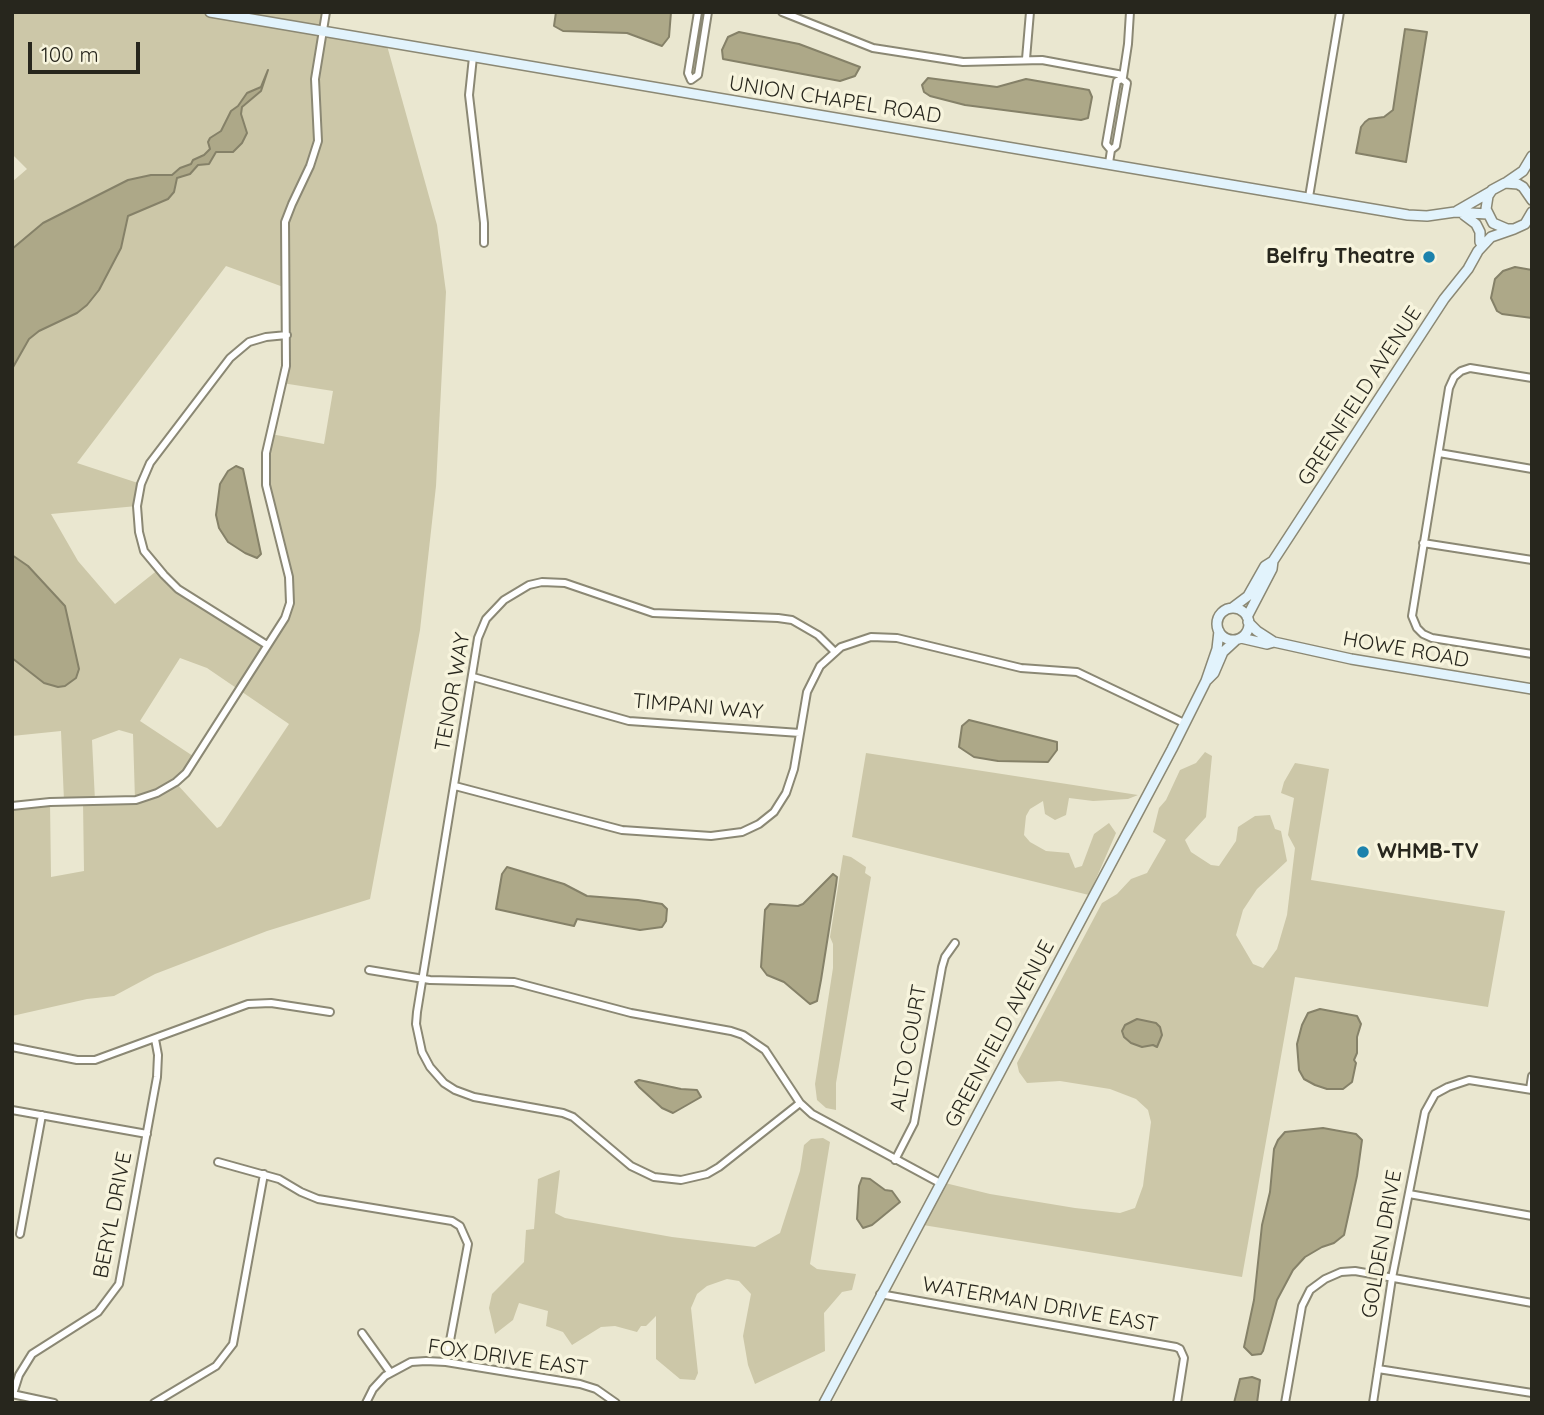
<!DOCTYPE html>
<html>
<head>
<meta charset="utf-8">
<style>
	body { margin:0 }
	#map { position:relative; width:1544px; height:1415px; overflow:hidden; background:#eae7d0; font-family:Quicksand,sans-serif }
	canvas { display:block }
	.frame { position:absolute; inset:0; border:14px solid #27261d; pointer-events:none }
	.scale { position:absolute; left:28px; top:42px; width:112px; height:32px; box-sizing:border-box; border:4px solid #27261d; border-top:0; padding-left:9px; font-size:21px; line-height:24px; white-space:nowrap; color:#27261d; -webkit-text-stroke:5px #f7f4dd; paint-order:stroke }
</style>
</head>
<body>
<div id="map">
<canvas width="1544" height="1415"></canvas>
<div class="frame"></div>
<div class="scale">100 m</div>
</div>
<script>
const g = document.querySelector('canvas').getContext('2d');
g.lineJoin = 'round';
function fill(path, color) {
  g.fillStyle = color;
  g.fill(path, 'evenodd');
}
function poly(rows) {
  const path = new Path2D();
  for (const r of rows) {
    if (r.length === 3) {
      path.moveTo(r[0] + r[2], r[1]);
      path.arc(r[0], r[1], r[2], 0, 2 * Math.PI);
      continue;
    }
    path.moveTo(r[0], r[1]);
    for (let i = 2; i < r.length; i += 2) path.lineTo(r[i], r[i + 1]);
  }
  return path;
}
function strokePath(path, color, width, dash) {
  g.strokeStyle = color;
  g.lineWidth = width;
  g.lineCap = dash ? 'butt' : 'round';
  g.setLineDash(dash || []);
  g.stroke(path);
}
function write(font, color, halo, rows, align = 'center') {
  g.font = font + ' Quicksand,sans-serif';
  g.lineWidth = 7;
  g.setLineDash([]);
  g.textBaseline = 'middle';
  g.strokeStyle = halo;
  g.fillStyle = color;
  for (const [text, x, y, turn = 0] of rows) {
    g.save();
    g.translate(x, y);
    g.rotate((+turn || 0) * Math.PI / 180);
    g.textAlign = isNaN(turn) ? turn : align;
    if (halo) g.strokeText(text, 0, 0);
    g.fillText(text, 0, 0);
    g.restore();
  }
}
const green = poly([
	[12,12,326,12,323,31,386,42,437,225,446,292,436,486,420,630,370,899,267,931,155,974,114,996,87,999,12,1016,12,806,50,802,51,877,84,871,83,802,64,801,61,731,12,736,12,182,27,169,12,154],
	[226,266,286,288,282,383,333,391,324,444,271,434,266,485,289,577,290,603,266,645,178,589,159,569,115,604,78,561,51,514,137,506,141,484,77,463],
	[180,658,207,668,289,724,221,826,217,828,176,783,196,758,140,721],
	[119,730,133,734,135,800,95,801,92,740],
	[1205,752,1212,756,1206,817,1185,840,1191,852,1211,865,1219,866,1236,841,1238,827,1255,816,1270,815,1275,829,1281,831,1287,861,1257,889,1243,910,1236,935,1253,964,1263,968,1277,949,1287,915,1295,848,1288,835,1294,798,1281,793,1284,782,1295,763,1329,769,1311,880,1505,911,1488,1007,1295,977,1242,1277,923,1225,945,1183,990,1194,1075,1208,1120,1213,1135,1208,1143,1186,1151,1122,1148,1110,1136,1099,1110,1089,1060,1081,1027,1083,1019,1072,1017,1063,1102,903,1117,894,1131,879,1147,873,1166,840,1153,832,1159,808,1166,800,1180,770,1196,763],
	[866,753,1138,795,1128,799,1093,801,1069,798,1066,815,1055,820,1045,814,1043,801,1030,809,1026,816,1024,835,1030,842,1046,851,1069,853,1075,868,1082,866,1094,834,1109,823,1116,833,1089,895,852,837],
	[843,855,851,857,866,867,865,873,871,877,836,1083,836,1110,826,1108,817,1100,815,1084,833,968,833,944,830,937],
	[823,1138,830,1142,810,1264,817,1269,856,1274,852,1290,842,1292,824,1313,825,1351,755,1384,748,1365,743,1336,751,1294,739,1281,727,1279,707,1286,697,1294,691,1308,698,1373,695,1380,680,1379,656,1359,656,1316,646,1326,641,1326,637,1332,615,1326,601,1327,572,1345,563,1332,546,1326,548,1311,519,1303,513,1320,495,1334,489,1308,492,1294,524,1262,526,1230,534,1229,538,1179,560,1170,555,1213,565,1218,672,1237,755,1247,780,1233,800,1171,804,1145,811,1139]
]);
const water = poly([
	[556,12,671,12,669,37,662,46,627,33,563,31,554,26,556,12],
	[1405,29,1427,32,1406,162,1356,153,1361,127,1365,122,1369,119,1384,117,1393,110,1405,29],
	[739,32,799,44,860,67,855,76,840,81,723,59,722,50,728,37,739,32],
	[268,70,261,91,242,107,241,114,247,133,242,143,233,152,216,152,209,164,198,165,190,174,177,178,174,192,168,199,128,216,121,248,99,290,87,305,77,313,39,331,29,339,12,369,12,249,43,223,128,180,151,175,172,175,180,168,191,164,193,160,204,155,210,149,208,142,210,138,221,131,231,111,238,106,247,93,261,87,268,70],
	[928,78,997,87,1026,79,1089,90,1092,97,1088,118,1081,120,965,105,930,96,924,92,922,85,928,78],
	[1515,267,1532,270,1532,318,1502,314,1497,311,1491,298,1495,279,1503,271,1515,267],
	[236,466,243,469,261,554,257,558,245,553,228,542,219,528,216,515,220,484,228,471,236,466],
	[12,555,28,566,65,606,79,669,76,678,65,686,58,687,44,683,12,658,12,555],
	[969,720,1057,742,1057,750,1048,762,998,761,974,757,959,747,962,726,969,720],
	[507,867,564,884,587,896,638,900,662,904,667,909,666,921,662,927,640,930,577,919,574,926,496,909,502,874,507,867],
	[833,874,837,877,836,885,821,980,817,1001,810,1004,784,982,767,975,761,967,765,910,770,904,798,906,803,904,833,874],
	[1320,1009,1357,1016,1361,1024,1357,1037,1357,1053,1354,1060,1356,1063,1352,1082,1343,1089,1327,1089,1315,1085,1304,1079,1299,1070,1297,1044,1302,1025,1308,1013,1320,1009],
	[1137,1019,1156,1023,1160,1027,1162,1035,1157,1047,1153,1045,1142,1047,1131,1043,1124,1037,1122,1031,1125,1025,1137,1019],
	[639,1080,681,1089,697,1090,701,1097,673,1113,662,1108,639,1087,635,1082,639,1080],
	[1323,1128,1356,1134,1362,1140,1357,1176,1344,1235,1334,1243,1322,1247,1305,1257,1293,1270,1277,1300,1263,1351,1261,1354,1252,1355,1244,1347,1254,1300,1262,1225,1270,1192,1274,1149,1278,1140,1285,1132,1323,1128],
	[862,1178,870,1179,885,1190,892,1191,900,1202,872,1225,863,1228,857,1219,859,1186,862,1178],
	[1252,1377,1260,1380,1257,1403,1234,1403,1240,1379,1252,1377]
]);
const street = poly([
	[698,12,688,73,691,80,698,75,708,12],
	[782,12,873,48,963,62,1042,60,1123,75],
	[473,57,469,95,484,223,484,243],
	[1026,59,1030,12],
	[1123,77,1128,44,1130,12],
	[1109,163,1111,150,1116,146,1127,83,1122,79,1117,81,1106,144,1111,150],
	[1309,197,1340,12],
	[1532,378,1470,368,1461,371,1454,377,1449,388,1412,616,1417,628,1423,634,1432,638,1532,654],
	[1439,453,1532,469],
	[1423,543,1532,560],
	[267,645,178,589,164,575,144,551,139,532,137,506,141,484,150,463,230,358,249,342,266,337,287,335],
	[473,677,629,721,800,733],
	[455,786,622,830,711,836,742,832,759,824,774,812,786,793,794,769,807,692,820,666,841,647,871,637,897,638,1021,668,1077,672,1184,723],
	[12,806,50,802,136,800,157,793,176,782,186,773,285,618,290,603,289,577,266,485,266,453,286,366,285,222,292,204,310,166,318,141,315,79,326,12],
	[369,970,430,980,514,982,631,1013,731,1031,743,1035,765,1050,800,1103,812,1114,940,1183],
	[12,1047,77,1060,95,1060,248,1004,271,1003,330,1012],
	[1530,1089,1532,1076],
	[800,1103,719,1167,707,1174,681,1180,654,1177,631,1166,573,1117,563,1113,474,1097,455,1090,444,1083,430,1067,422,1052,416,1024,417,1012,478,638,486,619,504,600,529,585,542,582,565,583,653,613,778,618,792,620,818,635,834,651],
	[12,1110,147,1134],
	[895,1160,914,1123,942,967,945,957,955,943],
	[218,1162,279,1179,301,1192,318,1199,452,1221,460,1226,468,1244,446,1362],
	[1409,1194,1532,1216],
	[20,1234,42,1115],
	[880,1294,1176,1347,1180,1349,1184,1358,1177,1403],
	[362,1333,390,1372],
	[1378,1369,1532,1393],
	[12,1394,54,1403],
	[13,1394,19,1375,32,1354,98,1312,119,1284,157,1077,158,1055,155,1039],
	[154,1403,216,1366,233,1344,264,1174],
	[366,1403,373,1389,385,1376,411,1362,426,1361,446,1362,580,1384,596,1389,616,1403],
	[1285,1403,1302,1306,1310,1290,1325,1279,1341,1272,1355,1271,1532,1303],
	[1373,1403,1392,1278,1425,1112,1435,1094,1448,1087,1469,1080,1532,1090]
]);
const secondary = poly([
	[210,12,1408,215,1427,216,1455,212,1487,214],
	[1507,182,1523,171,1532,156],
	[1532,200,1523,187,1518,184,1505,183,1492,190,1488,196,1486,209,1493,223,1507,229,1514,229,1525,224,1532,212],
	[1457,211,1490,192],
	[1464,215,1476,224,1480,232,1480,242],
	[1232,608,1248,596,1265,566,1273,561],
	[1233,624,16],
	[1247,617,1272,569,1273,561,1444,299,1468,269,1478,251,1491,237,1514,229],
	[1248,622,1257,631,1274,642],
	[1241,638,1267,644,1274,642,1351,659,1532,689],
	[1207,680,1214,673,1223,652,1236,640],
	[824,1403,1172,749,1206,681,1217,649,1219,631]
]);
const markers = [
	[1429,257,7,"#1c82ac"],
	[1363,852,7,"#1c82ac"]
];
const streetNames = [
	["UNION CHAPEL ROAD",835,100,9],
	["GREENFIELD AVENUE",1360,396,-57],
	["HOWE ROAD",1406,650,10],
	["TENOR WAY",453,692,-80],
	["TIMPANI WAY",698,707,5],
	["GREENFIELD AVENUE",1000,1034,-62],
	["ALTO COURT",909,1048,-80],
	["BERYL DRIVE",113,1215,-79],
	["GOLDEN DRIVE",1382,1244,-80],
	["WATERMAN DRIVE EAST",1040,1305,10],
	["FOX DRIVE EAST",508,1358,8]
];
const poiNames = [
	["Belfry Theatre",1415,257],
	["WHMB-TV",1377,852,"left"]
];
fill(green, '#ccc7a8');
fill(water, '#ada888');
strokePath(water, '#858168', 2);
strokePath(street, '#8b8874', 10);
strokePath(secondary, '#8b8874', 12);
strokePath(street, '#fff', 6);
strokePath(secondary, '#e2f3fc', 9);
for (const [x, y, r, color] of markers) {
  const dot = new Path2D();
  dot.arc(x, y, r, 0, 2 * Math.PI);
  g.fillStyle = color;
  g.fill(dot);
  strokePath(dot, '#f7f4dd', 2.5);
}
write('21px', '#27261d', '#f7f4dd', streetNames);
write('bold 21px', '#27261d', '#f7f4dd', poiNames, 'right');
</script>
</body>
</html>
